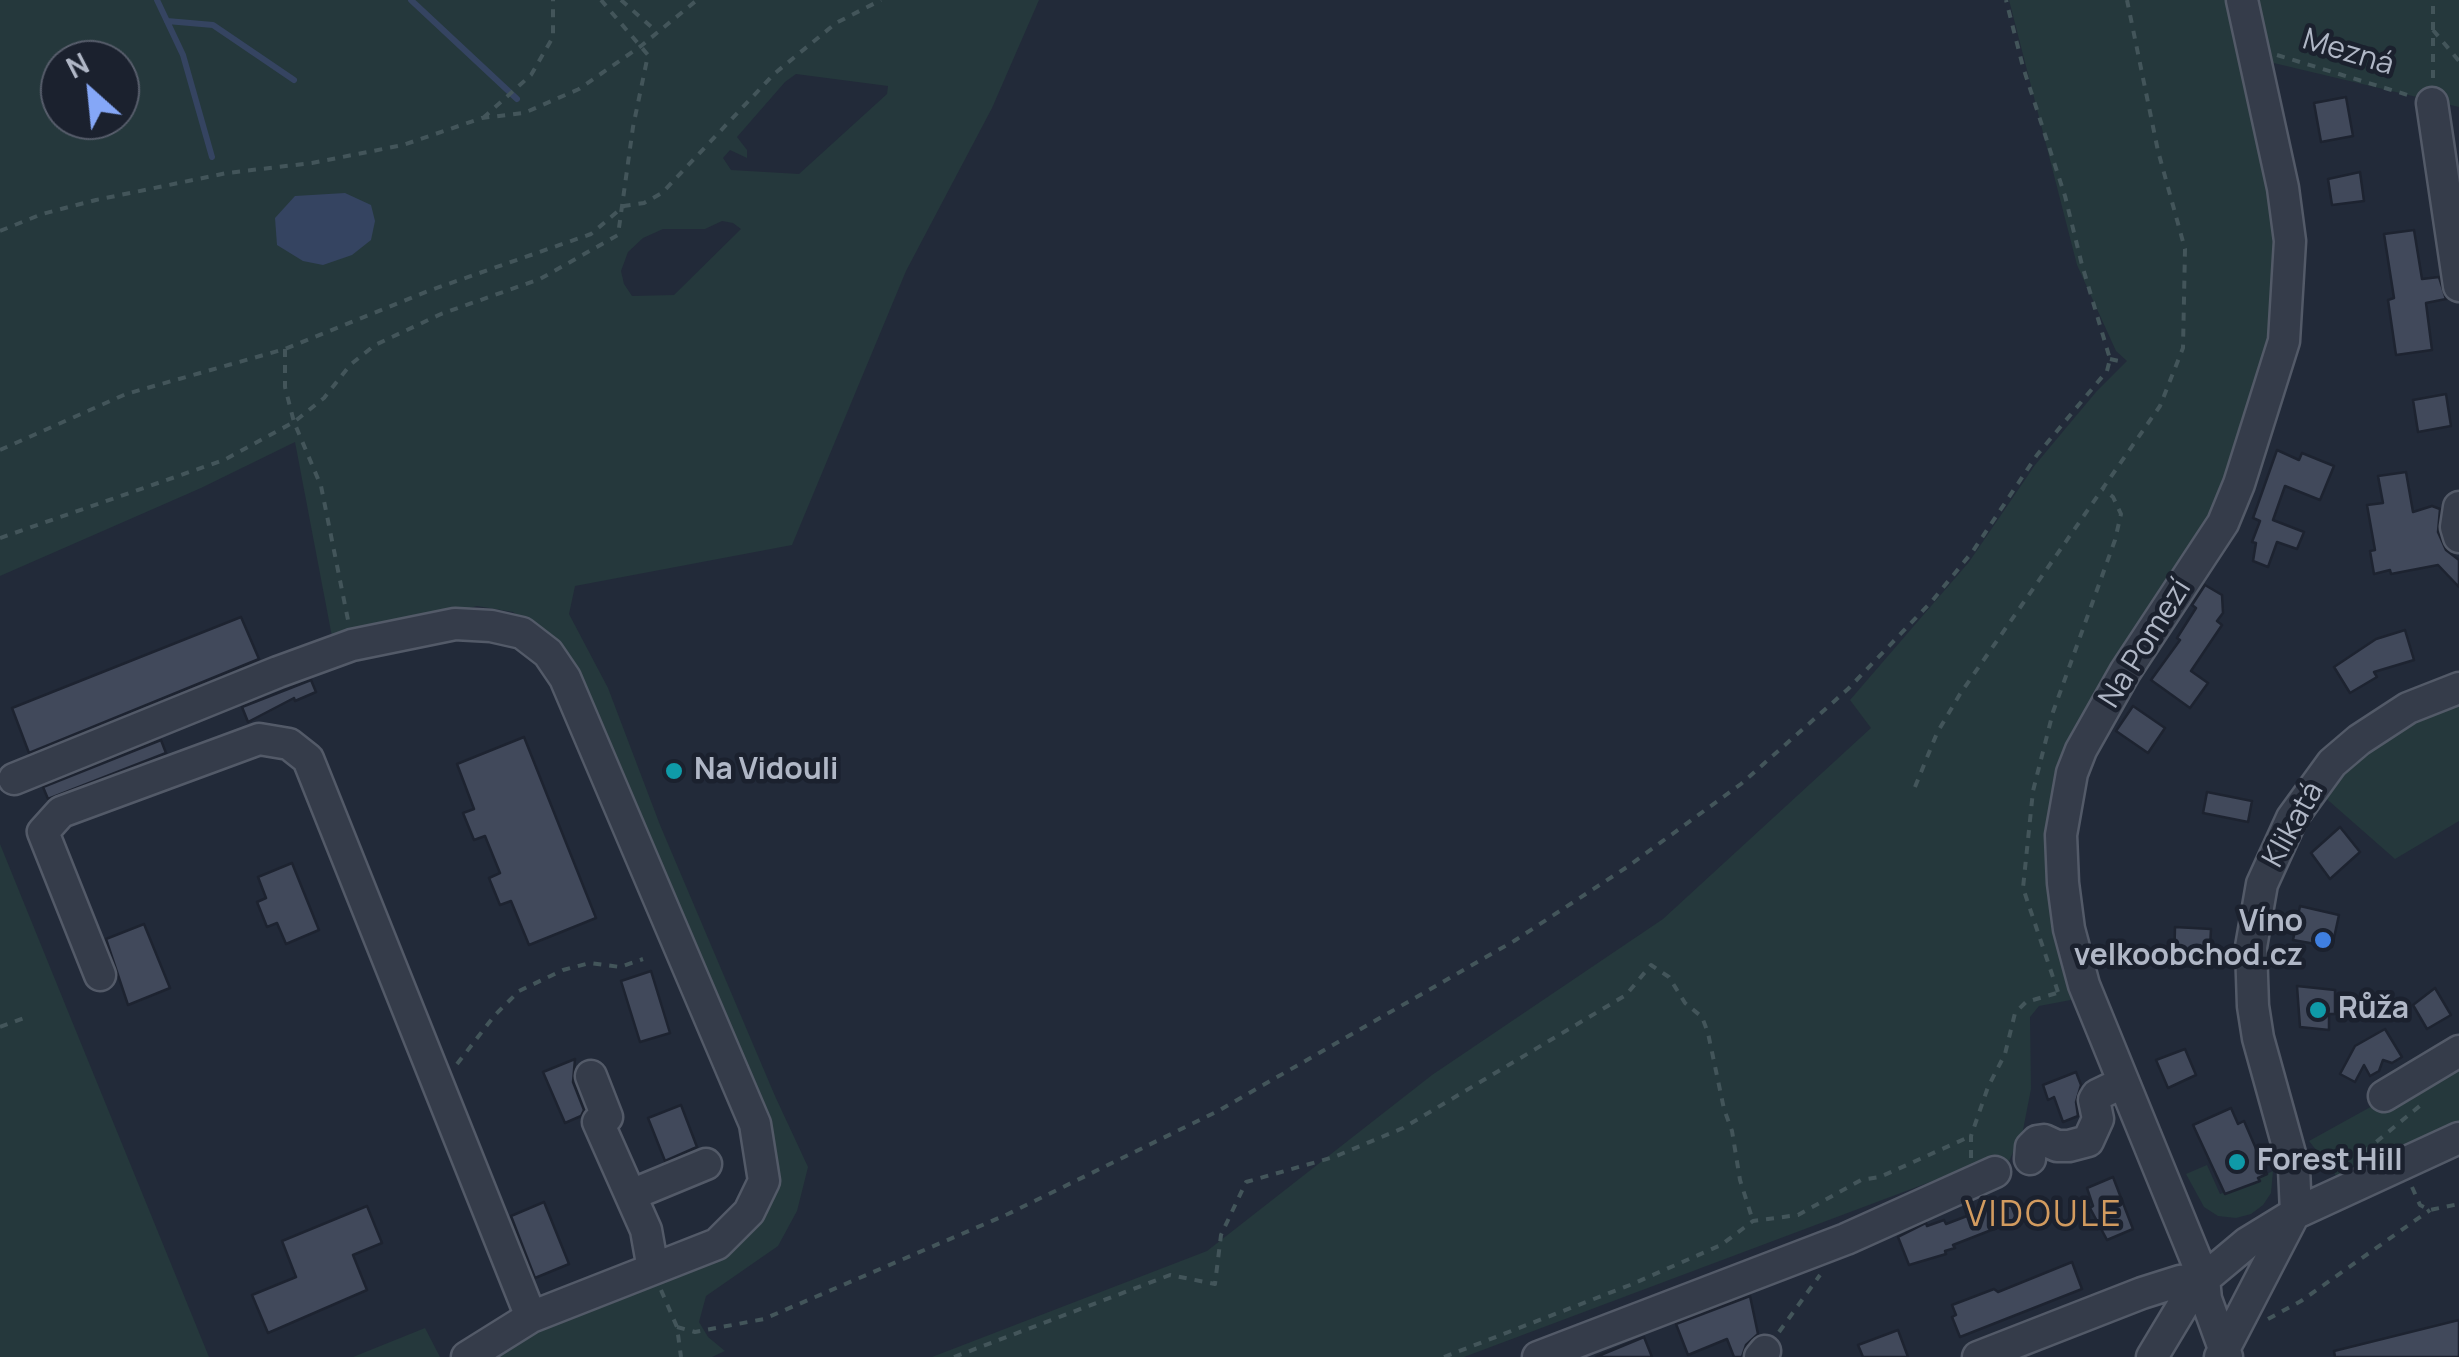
<!DOCTYPE html>
<html>
<head>
<meta charset="utf-8">
<style>
	body { margin:0 }
	#map { position:relative; width:2459px; height:1357px; overflow:hidden; background:#222a39; font-family:Manrope,sans-serif }
	canvas { display:block }
	.north { position:absolute; left:40px; top:40px; width:100px; height:100px; box-sizing:border-box; background:#1b212e; border:2px solid #575d6b; border-radius:50%; rotate:333deg; font-size:28px; font-weight:700; line-height:40px; text-align:center; color:#b0b7c6 }
	.north::after { content:''; display:block; margin:auto; width:35px; height:45px; background:#85a7f7; clip-path:polygon(50% 0,100% 100%,50% 72%,0 100%) }
</style>
</head>
<body>
<div id="map">
<canvas width="2459" height="1357"></canvas>
<div class="north">N</div>
</div>
<script>
const g = document.querySelector('canvas').getContext('2d');
g.lineJoin = 'round';
function fill(path, color) {
  g.fillStyle = color;
  g.fill(path, 'evenodd');
}
function poly(rows) {
  const path = new Path2D();
  for (const r of rows) {
    path.moveTo(r[0], r[1]);
    for (let i = 2; i < r.length; i += 2) path.lineTo(r[i], r[i + 1]);
  }
  return path;
}
function strokePath(path, color, width, dash) {
  g.strokeStyle = color;
  g.lineWidth = width;
  g.lineCap = dash ? 'butt' : 'round';
  g.setLineDash(dash || []);
  g.stroke(path);
}
function write(font, color, halo, rows, align = 'center') {
  g.font = font + ' Manrope,sans-serif';
  g.lineWidth = 9;
  g.setLineDash([]);
  g.textBaseline = 'middle';
  g.strokeStyle = halo;
  g.fillStyle = color;
  for (const [text, x, y, turn = 0] of rows) {
    g.save();
    g.translate(x, y);
    g.rotate((+turn || 0) * Math.PI / 180);
    g.textAlign = isNaN(turn) ? turn : align;
    if (halo) g.strokeText(text, 0, 0);
    g.fillText(text, 0, 0);
    g.restore();
  }
}
const green = poly([
	[0,0,1039,0,992,108,906,271,792,545,575,586,569,614,608,688,660,825,775,1096,808,1167,797,1211,778,1246,706,1296,699,1322,708,1337,725,1351,712,1357,491,1357,653,1269,685,1268,773,1186,541,631,513,612,477,606,333,642,295,442,201,488,0,576],
	[60,60,120,60,120,120,60,120],
	[796,74,888,86,887,94,799,174,731,170,723,158,730,150,747,158,747,150,737,137,785,82],
	[722,221,733,223,741,229,674,295,632,296,624,284,621,271,628,252,643,238,663,229,705,229],
	[2009,0,2233,0,2276,209,2280,316,2229,487,2070,753,2076,999,2039,1006,2030,1017,2031,1089,2023,1130,2006,1168,1962,1170,1464,1357,932,1357,1207,1251,1432,1075,1663,919,1871,728,1850,700,1969,562,2035,465,2096,392,2127,361,2116,351,2077,265],
	[2254,0,2459,0,2459,107,2261,60],
	[2459,698,2459,821,2395,859,2321,794,2366,747],
	[0,844,67,1009,209,1357,0,1357],
	[2459,1058,2459,1124,2338,1178,2309,1141],
	[2207,1165,2220,1194,2259,1181,2258,1178,2273,1171,2271,1193,2263,1205,2251,1214,2236,1218,2218,1216,2204,1207,2186,1174],
	[425,1328,440,1357,353,1357]
]);
const water = poly([
	[345,193,371,205,375,221,371,240,352,255,323,265,303,261,277,245,275,218,295,196]
]);
const stream = poly([
	[157,0,183,55,212,157],
	[411,0,517,99],
	[167,21,213,25,294,80]
]);
const building = poly([
	[2346,97,2353,136,2321,142,2314,103,2346,97],
	[2360,172,2364,201,2332,205,2328,179,2360,172],
	[2414,230,2422,279,2439,277,2446,299,2426,303,2432,350,2396,355,2388,300,2394,298,2384,234,2414,230],
	[2446,394,2451,426,2418,432,2413,400,2446,394],
	[2277,450,2299,460,2302,453,2334,466,2320,500,2285,486,2273,520,2304,532,2297,549,2277,542,2268,567,2253,561,2256,543,2252,542,2260,521,2253,518,2277,450],
	[2406,472,2413,512,2432,506,2440,509,2438,532,2446,550,2459,560,2459,587,2438,565,2391,574,2390,570,2374,574,2370,551,2375,550,2367,505,2383,503,2378,476,2406,472],
	[2205,585,2222,595,2223,613,2217,621,2222,625,2191,671,2208,683,2190,708,2151,680,2180,640,2177,638,2196,608,2192,605,2205,585],
	[241,617,259,659,29,753,12,708,241,617],
	[2405,630,2414,660,2374,672,2377,677,2350,693,2334,667,2376,639,2405,630],
	[311,680,316,692,295,701,294,698,248,722,242,707,311,680],
	[2133,706,2165,728,2148,753,2116,731,2133,706],
	[524,737,596,918,529,945,511,901,500,905,489,878,500,873,485,836,474,840,463,813,474,809,457,764,524,737],
	[161,740,166,753,48,799,43,787,161,740],
	[2207,792,2252,801,2248,822,2203,813,2207,792],
	[2340,827,2360,852,2330,879,2311,853,2340,827],
	[292,863,319,930,286,944,277,923,267,927,257,902,266,898,258,877,292,863],
	[2300,906,2339,915,2332,947,2293,940,2300,906],
	[144,924,170,988,128,1005,106,939,144,924],
	[2175,927,2211,929,2209,967,2174,966,2175,927],
	[651,971,670,1033,640,1042,621,981,651,971],
	[2297,986,2335,990,2335,1014,2329,1014,2329,1030,2300,1027,2297,986],
	[2435,988,2451,1015,2427,1029,2413,1005,2435,988],
	[2385,1029,2402,1057,2392,1063,2383,1060,2379,1071,2370,1076,2364,1065,2355,1082,2340,1074,2355,1046,2385,1029],
	[2185,1049,2196,1075,2168,1088,2156,1060,2185,1049],
	[575,1059,573,1082,584,1110,581,1116,565,1123,543,1072,575,1059],
	[2076,1072,2081,1085,2076,1102,2078,1116,2063,1122,2054,1097,2048,1100,2043,1085,2076,1072],
	[681,1105,697,1147,665,1161,648,1118,681,1105],
	[2231,1108,2238,1124,2244,1121,2267,1174,2258,1178,2260,1181,2225,1194,2193,1125,2231,1108],
	[2113,1177,2133,1229,2107,1240,2090,1208,2093,1206,2087,1188,2113,1177],
	[2009,1200,2017,1220,1953,1245,1955,1248,1945,1251,1946,1254,1909,1265,1898,1237,1926,1223,1927,1226,1944,1220,1946,1224,2009,1200],
	[544,1202,569,1264,535,1278,511,1216,544,1202],
	[367,1206,382,1243,353,1255,367,1290,268,1333,252,1295,296,1277,282,1241,367,1206],
	[2072,1262,2082,1289,1960,1337,1952,1317,1956,1315,1952,1305,1994,1289,1998,1292,2072,1262],
	[1750,1296,1758,1334,1746,1345,1742,1357,1734,1357,1727,1339,1688,1355,1676,1324,1750,1296],
	[2459,1320,2459,1357,2335,1357,2334,1351,2459,1320],
	[1898,1330,1908,1357,1863,1357,1858,1345,1898,1330],
	[1644,1337,1652,1357,1596,1357,1644,1337]
]);
const path = poly([
	[621,0,657,32],
	[2433,30,2459,61],
	[2277,55,2411,96],
	[2433,78,2433,0],
	[483,118,531,75,553,37,553,0],
	[0,231,42,214,96,200,227,173,312,163,403,145,482,118,524,113,579,89,641,46,697,0],
	[285,349,285,387,294,422,321,486,348,620],
	[2110,359,2124,362],
	[0,450,126,394,285,349,428,291,591,234,624,206,644,203,662,193,774,74,836,23,881,0],
	[0,538,224,460,294,422,324,398,350,365,375,345,441,314,540,279,618,235,633,127,648,55,601,0],
	[1915,787,1937,733,1960,694,2160,406,2183,348,2185,249,2158,151,2127,0],
	[2058,992,2023,888,2033,791,2053,712,2115,540,2121,514,2113,497,2103,489],
	[0,1027,24,1018],
	[457,1064,495,1015,519,991,563,970,590,963,620,967,643,959],
	[2364,1152,2422,1104],
	[1971,1158,1971,1136,1988,1087,2005,1054,2015,1013,2026,1002,2057,993],
	[2412,1187,2420,1205,2430,1210,2459,1204],
	[661,1290,677,1327,681,1357],
	[2268,1319,2301,1301,2430,1210],
	[677,1327,695,1332,764,1319,1008,1214,1218,1111,1514,941,1627,867,1741,784,1848,689,1932,601,1973,551,2037,455,2107,371,2110,359,2082,265,2065,196,2023,67,2006,0],
	[1779,1332,1820,1275],
	[954,1357,1170,1275,1215,1284,1221,1235,1246,1182,1334,1157,1403,1128,1626,995,1651,965,1669,977,1685,1003,1702,1017,1708,1033,1724,1109,1732,1131,1740,1180,1753,1221],
	[1444,1357,1630,1285,1721,1245,1753,1221,1798,1215,1861,1180,1880,1177,1971,1136]
]);
const minor = poly([
	[2432,103,2459,286],
	[2459,507,2456,527,2459,537],
	[14,779,278,672,352,645,455,624,491,626,522,633,548,653,565,678,755,1124,764,1181,749,1212,717,1244,531,1317,467,1357],
	[100,975,43,832,61,812,259,739,289,744,308,759,531,1317],
	[591,1076,607,1117,598,1122,646,1230,653,1269],
	[2384,1096,2459,1051],
	[2030,1159,2031,1147,2037,1141,2044,1140,2057,1146,2069,1146,2088,1141,2098,1119,2094,1100,2097,1095,2122,1083],
	[631,1195,706,1164],
	[2296,1213,2294,1168,2258,1038,2253,1006,2251,947,2262,884,2292,818,2332,763,2359,740,2408,708,2459,688],
	[1538,1357,1846,1239,1995,1172],
	[1760,1357,1765,1351],
	[1978,1357,2142,1293,2180,1281,2204,1279],
	[2152,1357,2185,1302,2204,1279,2247,1243,2296,1213,2459,1138],
	[2220,1357,2292,1218],
	[2227,1357,2206,1299,2204,1279,2084,985,2069,929,2063,883,2061,835,2072,773,2081,750,2125,672,2223,523,2239,484,2284,341,2290,241,2283,188,2242,0]
]);
const markers = [
	[674,771,10,"#0f9aa8"],
	[2323,940,10,"#3f7fe0"],
	[2318,1010,10,"#0f9aa8"],
	[2237,1162,10,"#0f9aa8"]
];
const streetNames = [
	["Mezná",2348,53,17],
	["Na Pomezí",2146,644,-58],
	["Klikatá",2294,825,-61]
];
const poiNames = [
	["Na Vidouli",694,771],
	["Víno",2303,923,"right"],
	["velkoobchod.cz",2303,957,"right"],
	["Růža",2338,1010],
	["Forest Hill",2257,1162]
];
const quarterNames = [
	["VIDOULE",2044,1216]
];
fill(green, '#25383c');
fill(water, '#354461');
strokePath(stream, '#354461', 6);
fill(building, '#41495b');
strokePath(building, '#1d2330', 2.5);
strokePath(minor, '#535a68', 35);
strokePath(path, '#43555a', 4, [8, 8]);
strokePath(minor, '#353c4a', 30);
for (const [x, y, r, color] of markers) {
  const dot = new Path2D();
  dot.arc(x, y, r, 0, 2 * Math.PI);
  g.fillStyle = color;
  g.fill(dot);
  strokePath(dot, '#1b212e', 4);
}
write('30px', '#b0b7c6', '#1b212e', streetNames);
write('bold 30px', '#b0b7c6', '#1b212e', poiNames, 'left');
g.letterSpacing = '2.5px';
write('35px', '#d29b5f', '#1b212e', quarterNames);
g.letterSpacing = '0px';
</script>
</body>
</html>
